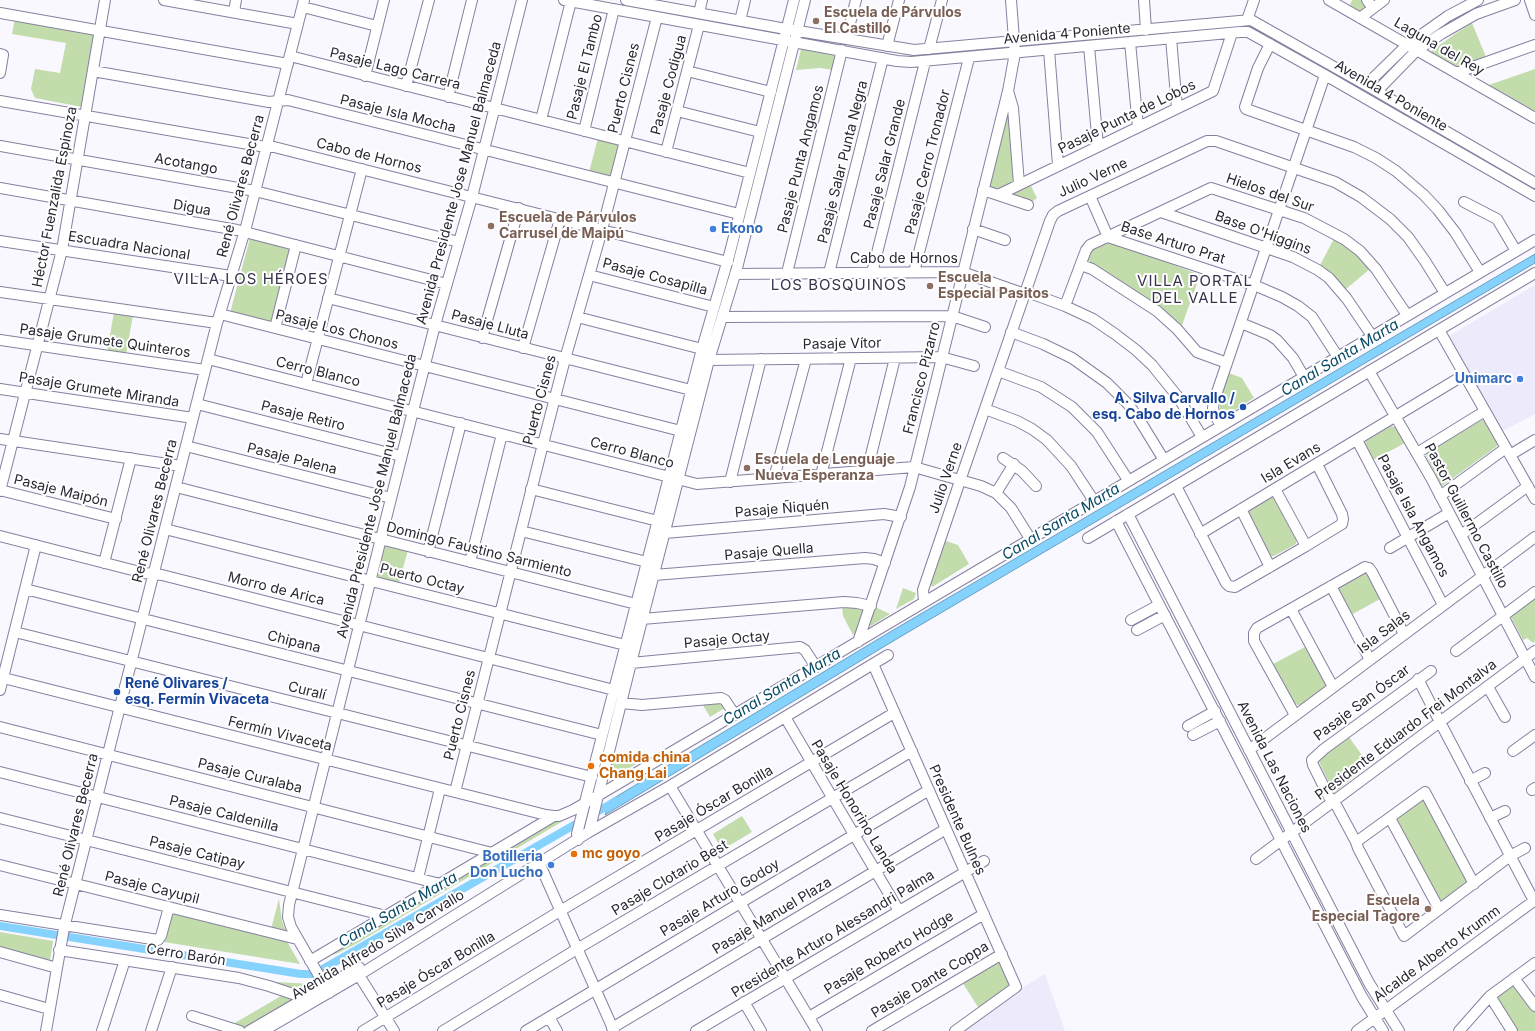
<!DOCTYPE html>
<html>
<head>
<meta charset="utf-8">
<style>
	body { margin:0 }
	canvas { display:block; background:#f9f8ff }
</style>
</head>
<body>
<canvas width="1535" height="1031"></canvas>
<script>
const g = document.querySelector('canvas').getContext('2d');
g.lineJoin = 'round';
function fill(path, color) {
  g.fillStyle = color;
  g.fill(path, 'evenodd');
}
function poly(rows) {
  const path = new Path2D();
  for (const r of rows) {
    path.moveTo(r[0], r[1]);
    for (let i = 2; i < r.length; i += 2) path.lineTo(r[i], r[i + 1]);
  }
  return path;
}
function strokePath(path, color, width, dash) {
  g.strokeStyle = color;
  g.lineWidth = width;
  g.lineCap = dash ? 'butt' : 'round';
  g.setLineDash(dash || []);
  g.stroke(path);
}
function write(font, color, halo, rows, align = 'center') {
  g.font = font + ' Inter,sans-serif';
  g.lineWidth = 4;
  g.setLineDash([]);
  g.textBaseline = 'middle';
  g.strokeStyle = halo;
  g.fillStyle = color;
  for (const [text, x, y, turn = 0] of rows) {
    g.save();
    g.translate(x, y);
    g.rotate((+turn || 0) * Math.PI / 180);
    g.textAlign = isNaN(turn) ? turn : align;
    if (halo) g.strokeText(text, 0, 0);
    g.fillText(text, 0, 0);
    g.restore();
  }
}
const built = poly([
	[1535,285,1535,414,1503,431,1449,336],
	[1045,974,1065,1031,964,1031,1012,994]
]);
const green = poly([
	[1352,0,1376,0,1360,12,1350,5],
	[15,18,94,32,82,107,35,98,31,89,35,69,60,73,66,43,12,34],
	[1472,23,1486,57,1455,67,1430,52,1455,34],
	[801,49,836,56,833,70,820,68,796,70],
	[1535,69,1535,111,1489,85],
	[1010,105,1016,183,1000,190,988,188],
	[598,138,622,144,613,179,589,172],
	[1029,182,1037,198,1034,200,1033,203,1008,194],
	[1335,237,1352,250,1371,268,1345,290,1319,267],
	[250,238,291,247,274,324,230,313],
	[1106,239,1200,275,1181,328,1155,305,1112,276,1095,266,1084,262,1089,251],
	[114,312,133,315,126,355,107,353],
	[1229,373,1242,378,1254,398,1225,416,1220,409,1220,401],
	[1482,420,1485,421,1498,444,1496,447,1442,486,1426,456,1428,451],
	[1391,426,1395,427,1405,443,1373,460,1365,445,1366,441],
	[1272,497,1276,498,1297,539,1296,544,1274,556,1270,556,1248,515,1249,510],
	[943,540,958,545,969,564,932,587,930,582],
	[386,544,408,550,399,583,376,577],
	[1362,573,1367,574,1380,599,1351,615,1338,590,1340,586],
	[903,588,916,593,914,599,896,609],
	[1535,598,1535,641,1533,643,1527,638,1523,640,1510,615],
	[842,606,853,606,865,610,859,631,853,635,843,616],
	[875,607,890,614,871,626,868,623],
	[1307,646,1327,682,1326,687,1301,706,1295,704,1273,664],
	[723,693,730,705,710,717,697,695],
	[1349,737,1369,765,1334,793,1318,760],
	[614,754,643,760,609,780,609,774],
	[1424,797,1469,883,1441,903,1396,817],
	[742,816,752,832,722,850,713,834],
	[563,821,354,945,336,954,319,957,553,822],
	[279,899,282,921,286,932,271,929],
	[172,912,285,938,300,964,164,942],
	[0,932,53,941,50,961,0,949],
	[1000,958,1013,986,980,1010,962,982],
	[276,982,312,984,311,991,244,1031,221,1031,293,989],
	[1515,983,1535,1010,1535,1031,1517,1031,1495,997]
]);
const water = poly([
	[1535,254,1535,263,900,637,605,815,609,801,895,629,1535,254]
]);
const canal = poly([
	[0,926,301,974,314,974,616,801]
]);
const minor = poly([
	[164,0,298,24],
	[564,0,897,61,911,62,1240,32,1248,32,1325,75,1535,196],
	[626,0,786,29,914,50,1251,20,1366,85,1535,183],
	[1144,0,1146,30],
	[1329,0,1535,118],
	[1367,0,1373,8],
	[1530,0,1535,15],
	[303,7,377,26],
	[234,12,236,0],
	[0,13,288,64],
	[699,13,702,0],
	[1360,18,1384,0],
	[1247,20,1254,0],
	[740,21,745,0],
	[1171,38,1177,108],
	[846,39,856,0],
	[1130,42,1138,127],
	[1270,44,1258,68,1245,107,1246,109,1354,147,1376,158,1396,171,1424,195,1438,210,1455,232,1480,272],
	[887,46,899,0],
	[1089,46,1098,146],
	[929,49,942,0],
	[1049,50,1058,165],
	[0,54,3,55,0,73],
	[290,56,750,173],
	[93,71,269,102,288,100,739,214],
	[687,71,771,92],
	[1456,73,1535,45],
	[365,76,384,0],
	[1366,85,1407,45,1448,16,1478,0],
	[406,86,429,0],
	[1008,91,1013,108,1019,184],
	[1377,91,1417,50,1441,34,1476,14,1515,0],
	[448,97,472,0],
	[0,101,260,146,274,147,728,262],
	[677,111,760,132],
	[541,120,571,1],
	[584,131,614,9],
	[0,146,255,191,459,242],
	[666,152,699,25],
	[0,188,237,230,447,284],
	[983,190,1028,205],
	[998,195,1213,91,1232,33],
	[1090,196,1108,237,1254,285,1282,297,1298,306,1312,317,1338,357],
	[1464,202,1497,219,1516,251],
	[1161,212,1293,257,1318,270,1329,278,1347,299,1372,336],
	[973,229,1005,240],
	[0,241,231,276],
	[1081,265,1092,269,1157,311,1177,329,1197,352,1227,363],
	[914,272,969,58],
	[787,273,842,50],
	[829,273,883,58],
	[872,273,925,62],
	[735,274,962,272,1019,292,1030,293,1065,306,1093,319,1115,334,1136,350,1152,365,1178,397,1202,437],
	[589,275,714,307],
	[0,292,217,323],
	[328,298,691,390],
	[1065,306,1086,250,1090,245,1211,188,1304,218,1344,239,1360,251,1376,269,1407,315],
	[220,314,681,431],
	[577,317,702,349],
	[722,317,952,316,985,327],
	[1241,323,1270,335,1277,340,1293,358,1304,377],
	[275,328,296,245],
	[1439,330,1535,499],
	[1011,332,1043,344,1072,358,1107,383,1128,404,1137,416,1164,460],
	[482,338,519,208],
	[0,340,205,370],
	[523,348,560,219],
	[208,359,697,484,914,467,981,486,996,493,1011,508,1031,540],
	[709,360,941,357,974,366],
	[998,371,1041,387,1072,407,1097,432,1128,480],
	[1369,371,1431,478,1535,677],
	[306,384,362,169],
	[0,389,193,418],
	[197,404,401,456],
	[985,409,1017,421,1032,429,1047,440,1071,466,1094,501],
	[1221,426,1215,415,1213,408,1214,401,1325,75],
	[0,439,181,466],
	[1357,440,1443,605],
	[186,446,391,498],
	[1417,453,1485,411],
	[1510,455,1535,440],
	[1003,458,1022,471,1036,486],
	[867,471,895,358],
	[821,475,851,358],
	[774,478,806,359],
	[730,482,761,359],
	[1176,486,1226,583,1229,586,1235,587,1306,546,1342,524,1343,519,1342,514,1317,464],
	[176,487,636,604],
	[531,489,658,521],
	[1275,489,1306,546],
	[0,490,116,519],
	[0,491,62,250,105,0],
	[996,493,1014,464],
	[1440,496,1506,448],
	[1241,509,1270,567],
	[1128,514,1369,983,1399,1031],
	[1116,521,1362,997,1383,1031],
	[165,529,625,645],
	[521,531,647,562],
	[665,533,884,514,901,517],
	[1200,534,1464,375],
	[1461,535,1528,486],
	[0,536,144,573,162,575,614,690],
	[1088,538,1535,273],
	[1390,548,1449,513],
	[428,552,461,423],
	[470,562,502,434],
	[104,563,131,458],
	[654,575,865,558,874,559,885,563],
	[1331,586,1370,660],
	[25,589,602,735],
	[924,601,923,590,962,475,1050,221,1053,215,1058,211,1207,141,1216,141,1335,182,1361,197,1390,219,1408,237,1425,261,1445,293],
	[1291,609,1333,687],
	[642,619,844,602,857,603,871,606],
	[1131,620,1159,605],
	[1137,630,1165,615],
	[15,632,592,777],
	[858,642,910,487,1008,91,1015,53,1011,0],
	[1456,651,1535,592],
	[631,663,800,647,805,650,816,667],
	[873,664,1016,987,955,1031],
	[1431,671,1324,749,1312,760,1313,765,1329,797,1334,801,1356,842,1358,848,1404,936,1510,856,1525,848],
	[0,677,546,815,554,816],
	[1418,679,1440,722,1534,901],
	[1488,687,1505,717],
	[0,690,36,545],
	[621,703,642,705,721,698,725,700,735,715],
	[1295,715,1254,641,1254,633,1257,628,1365,567,1369,568,1372,572,1404,634],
	[785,717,899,911],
	[1188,726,1215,711],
	[0,727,492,853],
	[1193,735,1220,721],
	[1249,750,1535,537],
	[1513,751,1535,735],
	[0,772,440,884],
	[1470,781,1485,773],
	[670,786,817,1031],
	[1532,790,1535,788],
	[455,792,543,444,565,359,602,230,657,17],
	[0,818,386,916],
	[1390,818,1439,909],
	[1490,818,1505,811],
	[589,832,631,663,709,360,737,268,805,0],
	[578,840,577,834,583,810,702,349,729,256,794,0],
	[1356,842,1425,792,1474,884],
	[537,858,614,1031],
	[1256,859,1535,651],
	[0,865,297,939],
	[418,878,440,789],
	[0,915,158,940,161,936,169,907],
	[59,950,239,978,269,986,305,998],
	[0,952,57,968],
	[310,961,554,816,559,816,573,810,599,795,1535,240],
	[355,969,394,1031],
	[1514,978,1535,1006],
	[329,993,291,927,288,917,289,905,413,411,435,325,472,197,522,0],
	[0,995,49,1009],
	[1490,996,1512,1031],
	[744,1002,761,1031],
	[192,1016,240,1031],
	[549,1017,557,1031],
	[809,1017,984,914],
	[612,1028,946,829],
	[46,1031,64,928,217,323,246,227,304,0],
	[102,1031,125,960],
	[151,1031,172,967],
	[249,1031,359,967],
	[263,1031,359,975,589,832,670,786,888,655],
	[363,1031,560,911,894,713],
	[443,1031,577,949,912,751],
	[526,1031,929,790],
	[696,1031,984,861],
	[872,1031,1002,954],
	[1357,1031,1535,900],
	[1459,1031,1490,996,1535,963]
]);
const markers = [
	[816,21,4,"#8d6e63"],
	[491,226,4,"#8d6e63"],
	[713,229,4,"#3f7fe0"],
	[930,286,4,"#8d6e63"],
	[1520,379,4,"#3f7fe0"],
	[1243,407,4,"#1a4fb4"],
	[747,468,4,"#8d6e63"],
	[117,692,4,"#1a4fb4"],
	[591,766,4,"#e8710a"],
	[574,854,4,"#e8710a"],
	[551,865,4,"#3f7fe0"],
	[1428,909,4,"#8d6e63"]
];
const educationNames = [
	["Escuela de Párvulos",824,13],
	["El Castillo",824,29],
	["Escuela de Párvulos",499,218],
	["Carrusel de Maipú",499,234],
	["Escuela",938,278],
	["Especial Pasitos",938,294],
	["Escuela de Lenguaje",755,460],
	["Nueva Esperanza",755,476],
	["Escuela",1420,901,"right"],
	["Especial Tagore",1420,917,"right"]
];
const streetNames = [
	["Avenida 4 Poniente",1067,34,-5],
	["Laguna del Rey",1439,47,30],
	["Pasaje El Tambo",585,67,-76],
	["Pasaje Lago Carrera",395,69,14],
	["Pasaje Codigua",669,85,-75],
	["Puerto Cisnes",624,88,-76],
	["Avenida 4 Poniente",1391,96,30],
	["Pasaje Isla Mocha",398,114,14],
	["Pasaje Punta de Lobos",1127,117,-26],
	["Cabo de Hornos",369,156,14],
	["Pasaje Punta Angamos",801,159,-76],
	["Pasaje Salar Punta Negra",843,162,-76],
	["Pasaje Cerro Tronador",928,162,-76],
	["Acotango",186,164,10],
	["Pasaje Salar Grande",885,164,-76],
	["Julio Verne",1093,178,-25],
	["Avenida Presidente Jose Manuel Balmaceda",459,183,-75],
	["René Olivares Becerra",241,186,-75],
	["Hielos del Sur",1270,193,19],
	["Héctor Fuenzalida Espinoza",55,197,-79],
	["Digua",192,208,10],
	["Base O'Higgins",1263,233,20],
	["Base Arturo Prat",1173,243,18],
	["Escuadra Nacional",129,246,9],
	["Cabo de Hornos",904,259],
	["Pasaje Cosapilla",655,277,15],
	["Pasaje Lluta",490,325,15],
	["Pasaje Los Chonos",337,330,14],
	["Pasaje Grumete Quinteros",105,341,8],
	["Pasaje Vítor",842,344,-1],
	["Cerro Blanco",318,372,14],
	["Francisco Pizarro",922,378,-76],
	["Pasaje Grumete Miranda",99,390,9],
	["Puerto Cisnes",540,400,-75],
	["Pasaje Retiro",303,416,14],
	["Cerro Blanco",632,453,15],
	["Pasaje Palena",292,459,14],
	["Isla Evans",1291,463,-31],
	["Julio Verne",946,478,-71],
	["Pasaje Maipón",61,491,14],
	["Avenida Presidente Jose Manuel Balmaceda",377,496,-76],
	["Pasaje Ñiquén",782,509,-5],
	["René Olivares Becerra",155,511,-76],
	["Pasaje Isla Angamos",1413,516,62],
	["Pastor Guillermo Castillo",1466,516,62],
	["Domingo Faustino Sarmiento",479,550,14],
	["Pasaje Quella",769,552,-5],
	["Puerto Octay",422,579,14],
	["Morro de Arica",276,589,14],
	["Isla Salas",1384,632,-37],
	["Pasaje Octay",727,640,-5],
	["Chipana",294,642,14],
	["Curalí",307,691,14],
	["Pasaje San Óscar",1362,703,-37],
	["Puerto Cisnes",460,715,-76],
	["Presidente Eduardo Frei Montalva",1406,730,-37],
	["Fermín Vivaceta",280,734,14],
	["Avenida Las Naciones",1274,767,63],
	["Pasaje Curalaba",250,776,14],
	["Pasaje Óscar Bonilla",714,804,-31],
	["Pasaje Honorino Landa",854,807,59],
	["Pasaje Caldenilla",224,814,14],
	["Presidente Bulnes",957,820,66],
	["René Olivares Becerra",76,825,-76],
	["Pasaje Catipay",197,853,14],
	["Pasaje Clotario Best",670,878,-31],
	["Pasaje Cayupil",152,888,14],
	["Pasaje Arturo Godoy",720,898,-31],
	["Pasaje Manuel Plaza",772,916,-31],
	["Presidente Arturo Alessandri Palma",833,934,-31],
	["Avenida Alfredo Silva Carvallo",378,945,-31],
	["Pasaje Roberto Hodge",889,953,-31],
	["Alcalde Alberto Krumm",1437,954,-36],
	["Cerro Barón",186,955,9],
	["Pasaje Óscar Bonilla",436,970,-31],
	["Pasaje Dante Coppa",930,980,-31]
];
const shopNames = [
	["Ekono",721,229,"left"],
	["Unimarc",1512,379],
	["Botilleria",543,857],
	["Don Lucho",543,873]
];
const transitNames = [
	["A. Silva Carvallo /",1235,399],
	["esq. Cabo de Hornos",1235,415],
	["René Olivares /",125,684,"left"],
	["esq. Fermín Vivaceta",125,700,"left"]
];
const foodNames = [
	["comida china",599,758],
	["Chang Lai",599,774],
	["mc goyo",582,854]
];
const neighbourhoodNames = [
	["VILLA LOS HÉROES",251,279],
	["VILLA PORTAL",1195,281],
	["DEL VALLE",1195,298],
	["LOS BOSQUINOS",839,285]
];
const waterNames = [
	["Canal Santa Marta",1340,358,-31],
	["Canal Santa Marta",1061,522,-31],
	["Canal Santa Marta",782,687,-31],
	["Canal Santa Marta",398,910,-30]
];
fill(built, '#edeafc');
fill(green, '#c2dcac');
fill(water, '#85d2fd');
strokePath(water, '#699fc1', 1);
strokePath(canal, '#85d2fd', 8);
strokePath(minor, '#8680a0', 12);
strokePath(minor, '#fff', 10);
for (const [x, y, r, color] of markers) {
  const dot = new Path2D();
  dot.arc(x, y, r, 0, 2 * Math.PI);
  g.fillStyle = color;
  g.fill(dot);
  strokePath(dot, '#fff', 1.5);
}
write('bold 14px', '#785e54', '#fff', educationNames, 'left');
write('14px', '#292734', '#fff', streetNames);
write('bold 14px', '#366cbe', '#fff', shopNames, 'right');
write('bold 14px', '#164399', '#fff', transitNames, 'right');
write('bold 14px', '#c56008', '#fff', foodNames, 'left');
g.letterSpacing = '1px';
write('15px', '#39334e', '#fff', neighbourhoodNames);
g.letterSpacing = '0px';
write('italic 15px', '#0a4a66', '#fff', waterNames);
</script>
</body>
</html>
